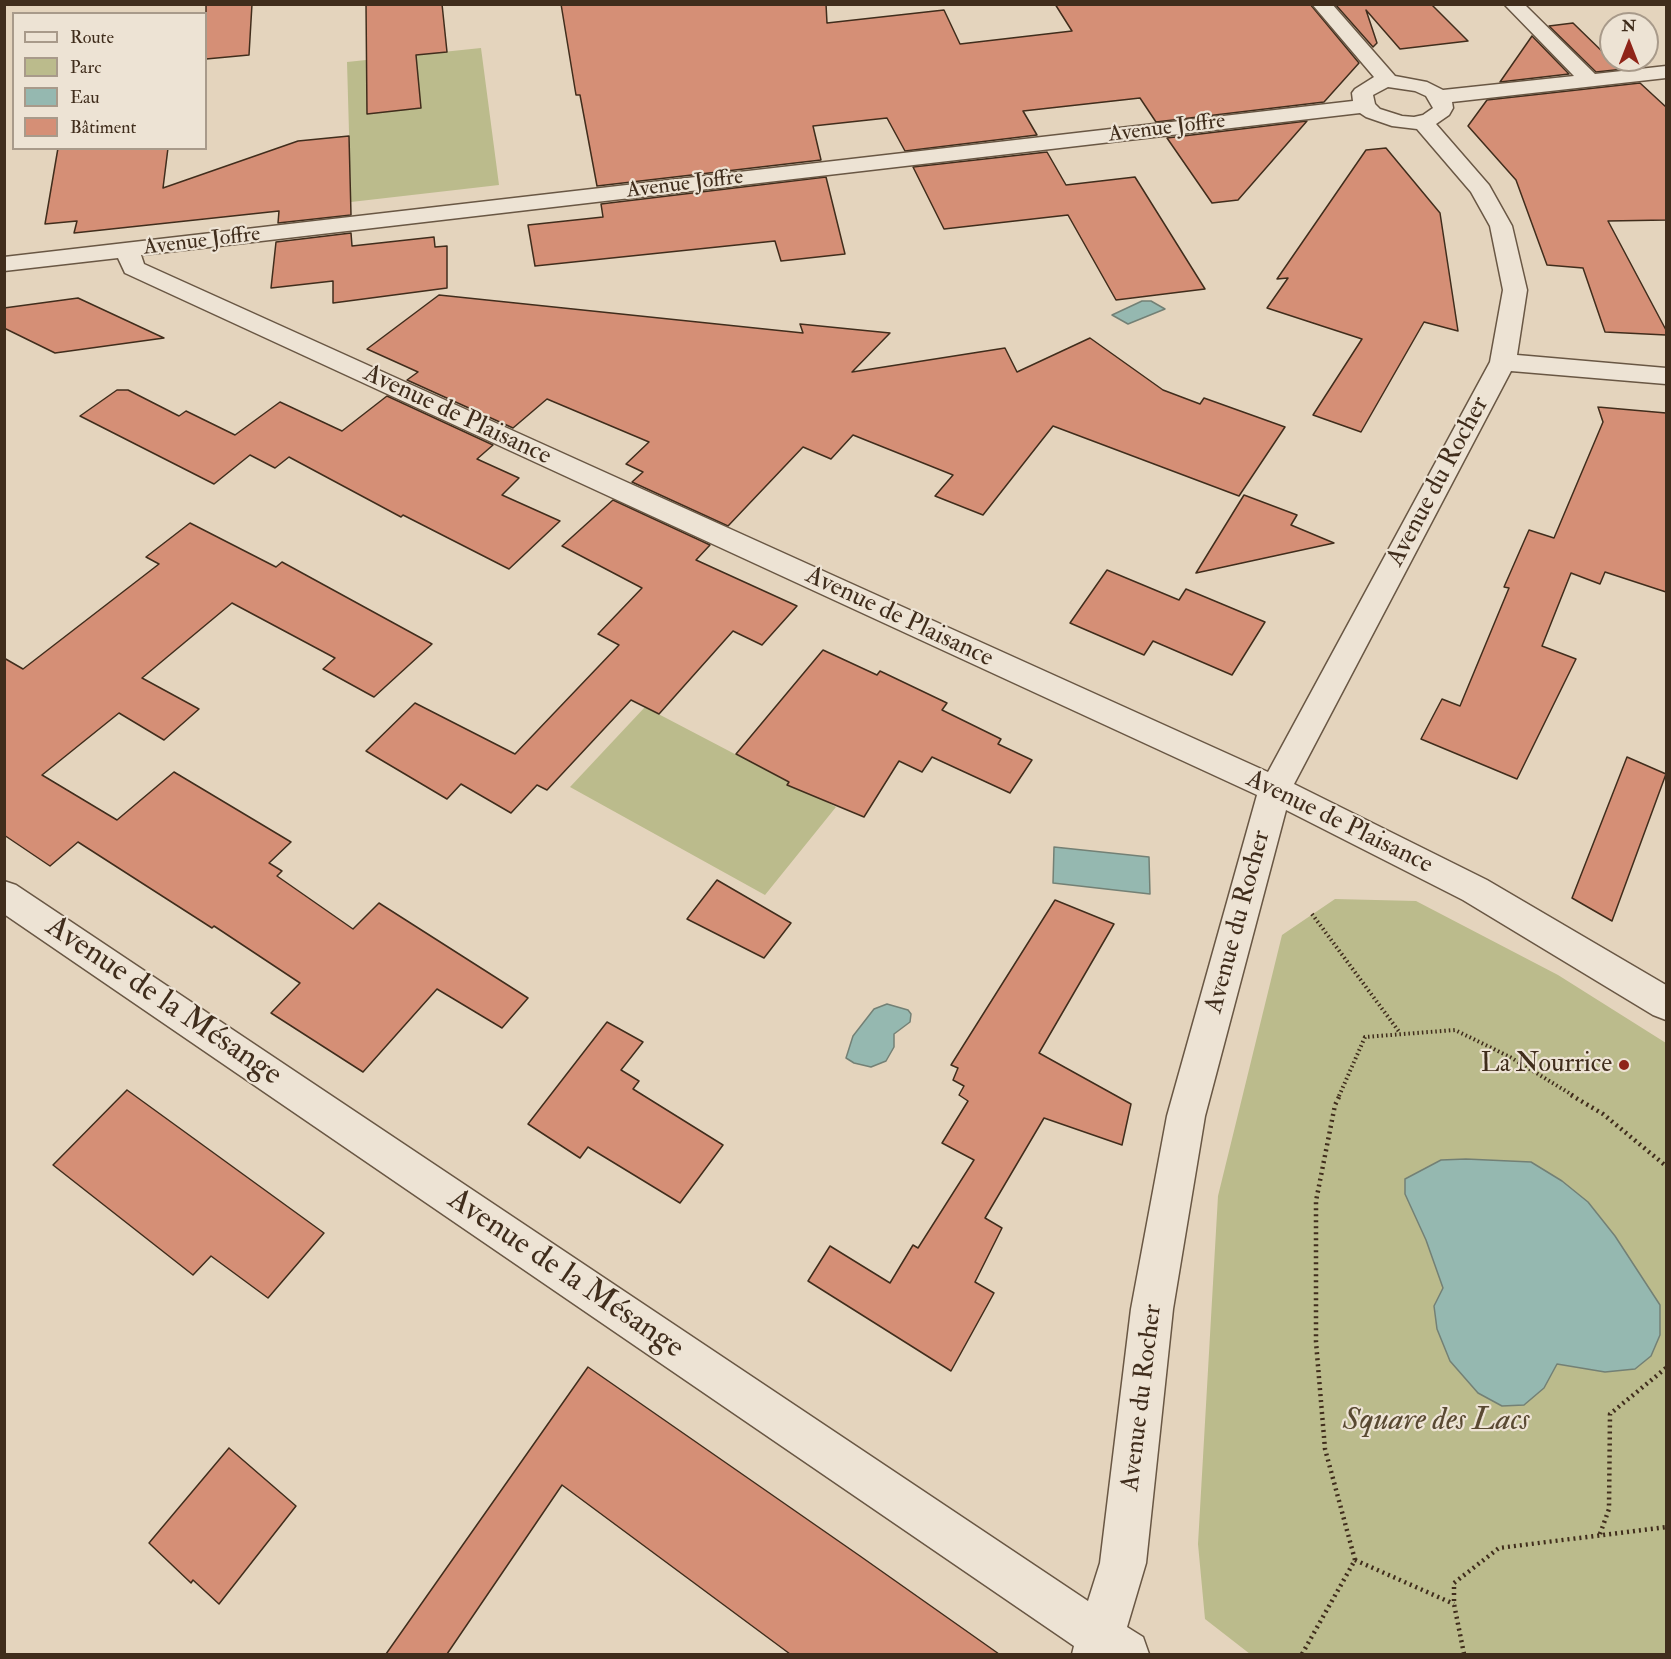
<!DOCTYPE html>
<html>
<head>
<meta charset="utf-8">
<style>
	body { margin:0 }
	#map { position:relative; width:1671px; height:1659px; overflow:hidden; background:#e4d4bd; font-family:"IM FELL Double Pica",serif }
	canvas { display:block }
	.frame { position:absolute; inset:0; border:6px solid #402d1c; pointer-events:none }
	.legend { position:absolute; left:12px; top:12px; width:195px; height:138px; box-sizing:border-box; background:#ede3d4; border:2px solid #a89a8a; margin:0; padding:8px 10px; list-style:none; font-size:18px; color:#402d1c }
	.legend li { display:flex; align-items:center; gap:12px; height:30px }
	.legend b { width:30px; border:2px solid #a89a8a }
	.north { position:absolute; left:1599px; top:12px; width:60px; height:60px; box-sizing:border-box; background:#ede3d4; border:2px solid #a89a8a; border-radius:50%; rotate:0deg; font-size:16px; font-weight:700; line-height:24px; text-align:center; color:#402d1c }
	.north::after { content:''; display:block; margin:auto; width:21px; height:27px; background:#8f2418; clip-path:polygon(50% 0,100% 100%,50% 72%,0 100%) }
</style>
</head>
<body>
<div id="map">
<canvas width="1671" height="1659"></canvas>
<div class="frame"></div>
<ul class="legend">
<li><b style="height:8px;background:#ede3d4"></b>Route</li>
<li><b style="height:16px;background:#bbbb8c"></b>Parc</li>
<li><b style="height:16px;background:#95b8b0"></b>Eau</li>
<li><b style="height:16px;background:#d58f76"></b>Bâtiment</li>
</ul>
<div class="north">N</div>
</div>
<script>
const g = document.querySelector('canvas').getContext('2d');
g.lineJoin = 'round';
function fill(path, color) {
  g.fillStyle = color;
  g.fill(path, 'evenodd');
}
function poly(rows) {
  const path = new Path2D();
  for (const r of rows) {
    path.moveTo(r[0], r[1]);
    for (let i = 2; i < r.length; i += 2) path.lineTo(r[i], r[i + 1]);
  }
  return path;
}
function strokePath(path, color, width, dash) {
  g.strokeStyle = color;
  g.lineWidth = width;
  g.lineCap = dash ? 'butt' : 'round';
  g.setLineDash(dash || []);
  g.stroke(path);
}
function write(font, color, halo, rows, align = 'center') {
  g.font = font + ' "IM FELL Double Pica",serif';
  g.lineWidth = 4.5;
  g.setLineDash([]);
  g.textBaseline = 'middle';
  g.strokeStyle = halo;
  g.fillStyle = color;
  for (const [text, x, y, turn = 0] of rows) {
    g.save();
    g.translate(x, y);
    g.rotate((+turn || 0) * Math.PI / 180);
    g.textAlign = isNaN(turn) ? turn : align;
    if (halo) g.strokeText(text, 0, 0);
    g.fillText(text, 0, 0);
    g.restore();
  }
}
const green = poly([
	[481,48,499,185,351,202,347,62],
	[645,707,836,807,765,895,570,787],
	[1335,899,1416,901,1558,975,1666,1043,1666,1654,1250,1654,1205,1619,1198,1544,1218,1196,1282,935]
]);
const water = poly([
	[1142,301,1151,301,1165,309,1128,324,1112,315,1142,301],
	[1054,847,1149,857,1150,894,1053,883,1054,847],
	[887,1004,908,1010,911,1014,910,1022,894,1034,894,1047,886,1061,871,1067,854,1063,846,1058,853,1036,874,1009,887,1004],
	[1466,1159,1531,1162,1562,1181,1588,1202,1615,1236,1660,1305,1660,1335,1651,1356,1635,1369,1605,1372,1557,1364,1544,1388,1524,1405,1502,1406,1478,1393,1450,1361,1437,1329,1434,1306,1443,1288,1426,1240,1405,1194,1405,1179,1441,1160,1466,1159]
]);
const building = poly([
	[206,4,252,4,249,55,206,59,206,4],
	[366,4,442,4,447,52,416,55,421,108,367,114,366,4],
	[561,4,826,4,827,23,944,10,960,44,1072,31,1055,4,1310,4,1359,63,1324,102,1156,122,1140,98,1023,111,1037,135,905,151,887,118,813,126,821,160,597,186,580,95,576,95,561,4],
	[1335,4,1431,4,1468,41,1400,49,1366,10,1377,43,1373,47,1335,4],
	[1573,23,1611,60,1624,69,1596,72,1549,26,1573,23],
	[1532,36,1569,74,1500,82,1532,36],
	[1640,83,1666,107,1666,220,1608,221,1666,330,1666,335,1605,332,1583,268,1547,265,1516,180,1468,126,1487,100,1640,83],
	[1307,121,1238,200,1212,203,1167,138,1307,121],
	[349,136,351,215,278,223,279,211,74,233,77,221,45,224,58,148,168,148,163,188,298,141,349,136],
	[1386,148,1440,213,1458,331,1424,322,1361,432,1313,415,1362,339,1267,308,1288,278,1277,279,1366,150,1386,148],
	[1047,152,1066,185,1135,177,1205,289,1116,300,1068,215,944,229,913,167,1047,152],
	[826,177,845,254,781,261,775,241,535,266,528,225,603,217,601,204,826,177],
	[351,233,352,246,434,237,435,247,447,246,447,288,333,303,333,281,271,288,276,242,351,233],
	[439,295,803,333,800,324,890,333,852,372,1005,348,1017,372,1090,338,1163,390,1200,404,1204,398,1285,427,1239,496,1053,426,983,515,935,496,953,475,853,435,831,459,803,447,728,526,632,482,643,472,626,464,649,442,547,399,513,428,407,380,418,372,367,349,439,295],
	[78,298,164,338,55,353,4,328,4,308,78,298],
	[117,390,128,390,179,416,186,411,235,435,280,402,342,431,387,396,493,445,477,459,519,478,502,495,560,521,509,569,403,515,401,517,289,457,275,468,250,455,214,484,80,416,117,390],
	[1598,407,1666,413,1666,592,1605,572,1600,584,1571,573,1542,646,1576,659,1517,779,1421,739,1442,699,1460,706,1509,588,1504,587,1529,530,1554,538,1603,422,1598,407],
	[1244,495,1297,515,1291,525,1334,543,1196,573,1244,495],
	[613,500,710,545,696,560,797,606,762,645,733,631,659,714,631,700,547,790,537,785,511,813,461,784,447,799,366,751,415,703,515,754,619,645,598,634,642,588,562,546,613,500],
	[190,523,276,567,282,562,432,644,374,697,323,669,335,658,232,603,142,678,199,709,164,740,119,713,42,775,117,820,174,772,291,842,269,863,282,871,277,876,353,929,379,903,528,998,502,1028,437,989,363,1072,271,1013,300,983,214,926,212,928,78,842,50,866,4,835,4,658,23,669,159,564,146,557,190,523],
	[1107,570,1179,600,1186,589,1265,622,1232,675,1153,641,1144,655,1070,623,1107,570],
	[823,650,877,675,880,671,947,703,942,710,1001,739,998,744,1032,760,1010,793,932,757,922,772,899,761,864,817,787,785,789,782,736,754,823,650],
	[1627,757,1666,774,1612,921,1572,898,1627,757],
	[717,880,791,923,764,958,687,919,717,880],
	[1055,900,1114,924,1039,1053,1131,1104,1122,1145,1044,1118,985,1218,1002,1228,975,1282,994,1293,951,1371,808,1281,830,1246,890,1283,913,1245,918,1248,974,1160,942,1143,968,1101,959,1095,964,1086,953,1080,958,1068,951,1065,1055,900],
	[607,1022,643,1042,621,1070,639,1081,633,1089,723,1145,680,1203,588,1147,580,1158,528,1124,607,1022],
	[127,1090,324,1233,268,1298,211,1256,193,1275,53,1165,127,1090],
	[588,1367,860,1556,999,1654,790,1654,562,1485,447,1654,386,1654,588,1367],
	[229,1448,296,1506,219,1604,193,1580,191,1583,149,1543,229,1448]
]);
const pathFar1 = poly([
	[1312,914,1400,1033],
	[1339,1096,1365,1037,1455,1030,1510,1057,1574,1096]
]);
const path = poly([
	[1571,1095,1603,1114,1666,1166],
	[1600,1534,1609,1509,1610,1414,1666,1368],
	[1355,1560,1454,1604],
	[1302,1654,1355,1560,1325,1449,1316,1342,1316,1201,1335,1105,1340,1095],
	[1464,1654,1454,1604,1454,1583,1499,1548,1666,1527]
]);
const minor = poly([
	[1312,4,1332,4,1395,76,1427,82,1443,90,1574,76,1504,4,1524,4,1595,74,1666,66,1666,78,1452,102,1453,108,1449,115,1436,124,1489,185,1512,226,1527,290,1517,355,1666,368,1666,384,1511,371,1294,784,1487,880,1666,985,1666,1020,1653,1015,1463,900,1286,810,1205,1116,1173,1309,1146,1563,1127,1627,1143,1637,1149,1654,1072,1654,1074,1646,4,914,4,881,16,885,1088,1601,1100,1563,1131,1309,1167,1116,1257,795,125,273,118,258,4,271,4,257,1353,101,1352,93,1355,89,1374,77,1312,4],
	[1388,87,1415,91,1426,96,1433,108,1423,115,1414,117,1402,116,1380,109,1375,104,1373,95,1388,87],
	[1360,113,1366,117,1392,126,1417,129,1471,192,1490,226,1503,290,1490,362,1268,772,144,264,141,255,1360,113]
]);
const markers = [
	[1624,1065,6,"#8f2418"]
];
const farStreetnames = [
	["Avenue Joffre",1167,129,-7],
	["Avenue Joffre",685,185,-7],
	["Avenue Joffre",202,242,-7]
];
const streetNames = [
	["Avenue de Plaisance",457,416,25],
	["Avenue du Rocher",1439,482,-62],
	["Avenue de Plaisance",899,618,25],
	["Avenue de Plaisance",1339,823,26],
	["Avenue du Rocher",1239,922,-75],
	["Avenue du Rocher",1143,1398,-83]
];
const poiNames = [
	["La Nourrice",1612,1065]
];
const nearStreetnames = [
	["Avenue de la Mésange",163,1002,34],
	["Avenue de la Mésange",565,1275,34]
];
const nearParknames = [
	["Square des Lacs",1436,1422]
];
fill(green, '#bbbb8c');
fill(water, '#95b8b0');
strokePath(water, '#738075', 1.5);
fill(building, '#d58f76');
strokePath(building, '#402d1c', 1.5);
strokePath(minor, '#695744', 3);
strokePath(pathFar1, '#402d1c', 4, [1.5, 3]);
strokePath(path, '#402d1c', 4.5, [2, 4]);
fill(minor, '#ede3d4');
for (const [x, y, r, color] of markers) {
  const dot = new Path2D();
  dot.arc(x, y, r, 0, 2 * Math.PI);
  g.fillStyle = color;
  g.fill(dot);
  strokePath(dot, '#ede3d4', 2);
}
write('22px', '#402d1c', '#ede3d4', farStreetnames);
write('26px', '#402d1c', '#ede3d4', streetNames);
write('26px', '#402d1c', '#ede3d4', poiNames, 'right');
write('32px', '#402d1c', '#ede3d4', nearStreetnames);
write('italic 32px', '#594932', '#ede3d4', nearParknames);
</script>
</body>
</html>
